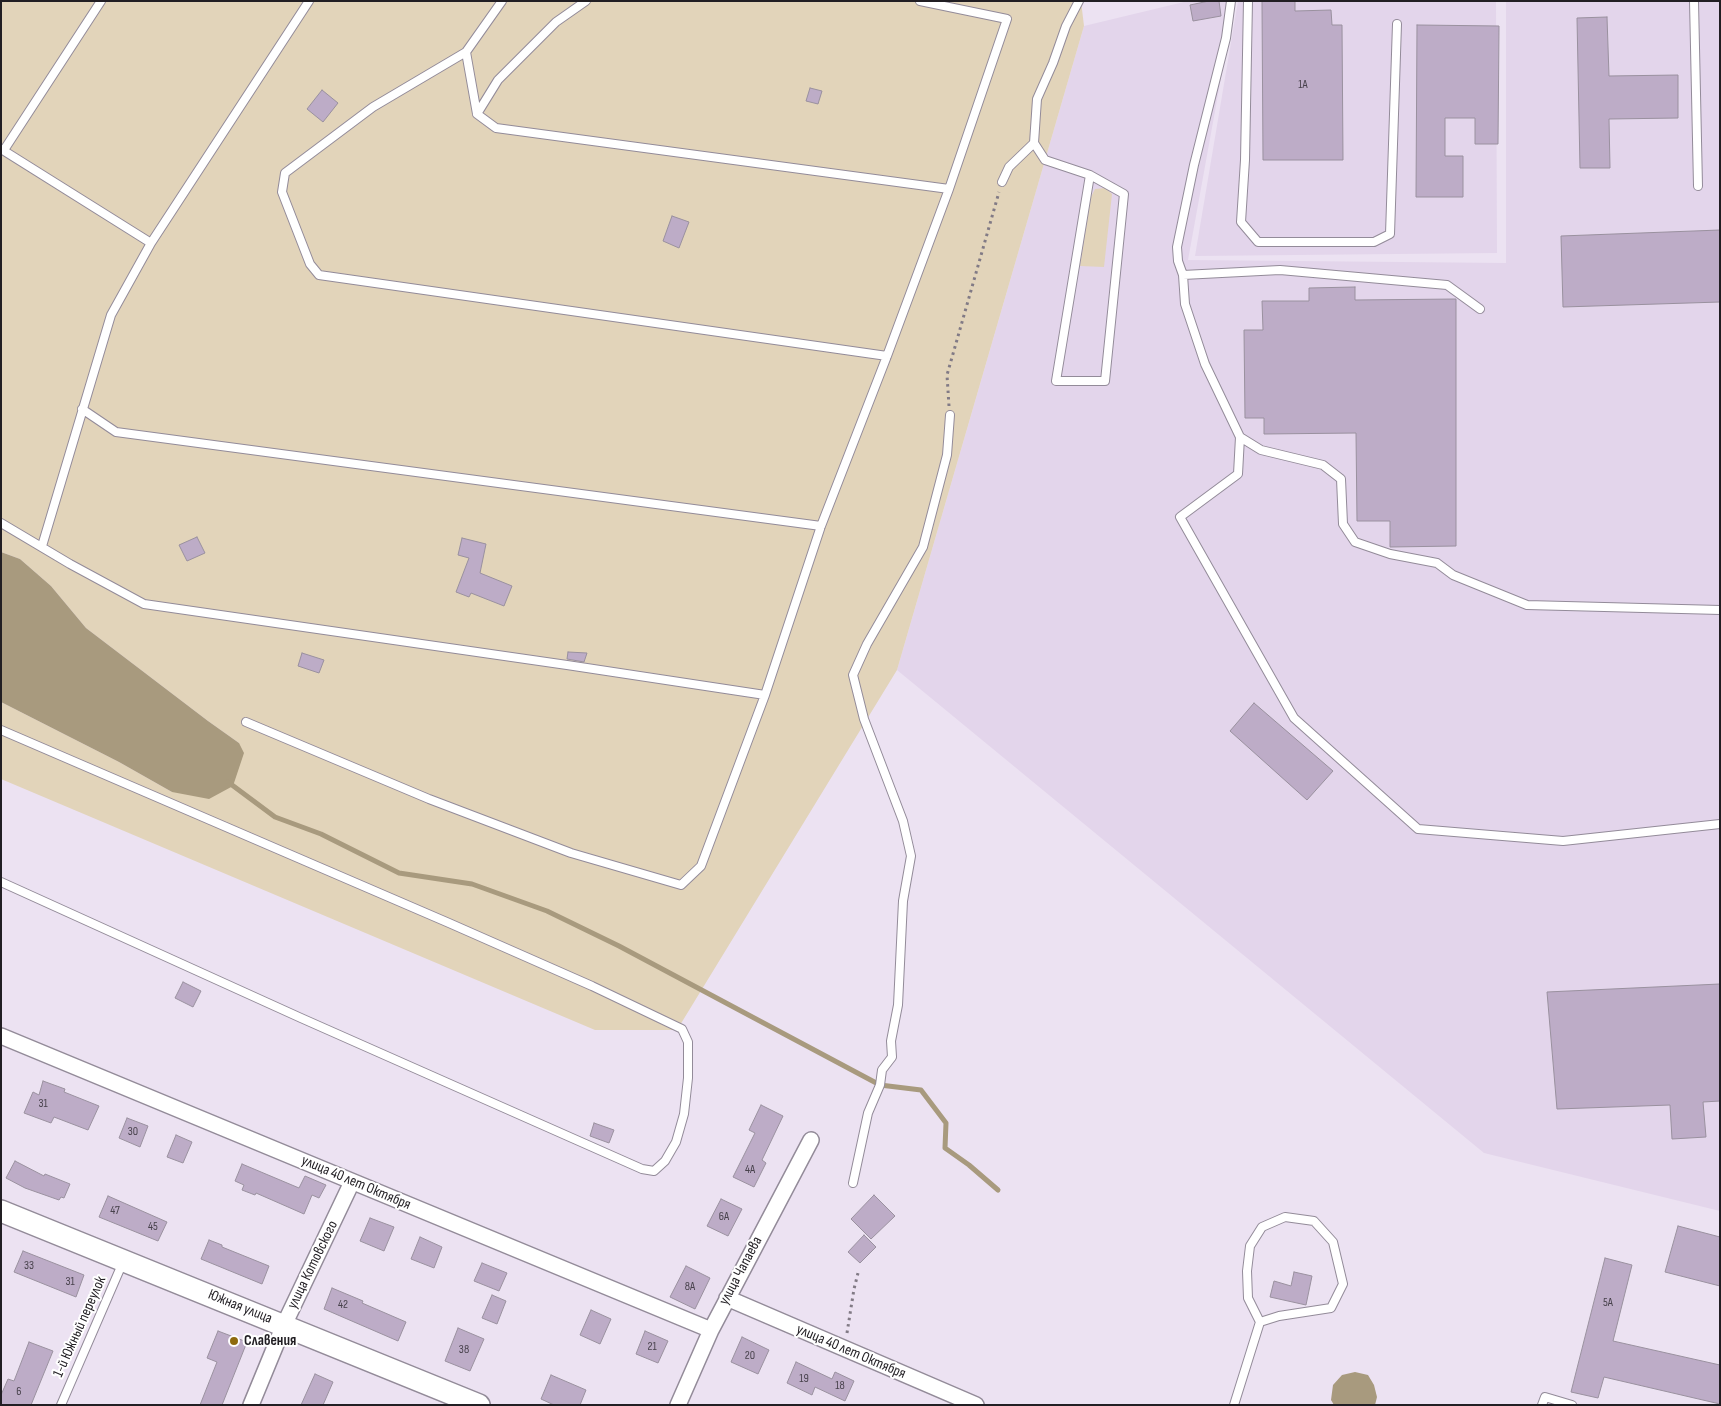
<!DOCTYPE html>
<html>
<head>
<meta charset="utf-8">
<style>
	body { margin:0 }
	#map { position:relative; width:1721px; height:1406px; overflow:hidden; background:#ece2f2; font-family:"Sofia Sans Condensed",sans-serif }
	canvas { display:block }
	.frame { position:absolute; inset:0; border:2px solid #211e23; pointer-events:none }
</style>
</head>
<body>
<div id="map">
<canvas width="1721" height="1406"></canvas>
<div class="frame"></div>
</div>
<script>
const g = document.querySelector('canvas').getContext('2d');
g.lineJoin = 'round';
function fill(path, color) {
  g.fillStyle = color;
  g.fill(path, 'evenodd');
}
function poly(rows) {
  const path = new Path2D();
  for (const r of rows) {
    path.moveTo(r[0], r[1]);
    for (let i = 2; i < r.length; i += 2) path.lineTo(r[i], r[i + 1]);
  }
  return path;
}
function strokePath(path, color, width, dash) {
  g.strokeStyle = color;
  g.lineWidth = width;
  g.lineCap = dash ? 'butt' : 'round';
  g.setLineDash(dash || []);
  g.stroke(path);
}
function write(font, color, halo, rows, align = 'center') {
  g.font = font + ' "Sofia Sans Condensed",sans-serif';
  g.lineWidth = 4;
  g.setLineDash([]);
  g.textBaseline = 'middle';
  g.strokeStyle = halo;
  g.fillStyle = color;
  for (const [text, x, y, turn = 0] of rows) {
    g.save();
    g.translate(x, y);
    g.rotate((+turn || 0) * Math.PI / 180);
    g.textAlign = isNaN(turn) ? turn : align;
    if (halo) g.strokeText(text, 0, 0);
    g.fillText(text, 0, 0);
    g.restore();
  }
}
const built = poly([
	[1188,1,1235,1,1188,260,1506,263,1506,1,1720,1,1720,1211,1484,1153,897,670,1084,26],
	[1238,1,1496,1,1497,253,1195,256]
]);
const green = poly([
	[1,1,1081,1,1084,26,897,670,677,1030,595,1030,1,779,1,702,119,762,172,792,239,743,208,721,86,628,51,586,20,559,1,552],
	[1105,188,1112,194,1104,267,1080,266,1091,197,1095,189]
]);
const water = poly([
	[1,552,20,559,51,586,86,628,208,721,239,743,244,753,233,786,209,799,172,792,119,762,1,702],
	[1355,1372,1368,1375,1374,1385,1377,1397,1375,1405,1334,1405,1331,1400,1333,1385,1342,1375]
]);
const stream = poly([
	[228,782,275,817,321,834,399,873,472,884,547,911,619,946,880,1085,921,1090,946,1123,945,1148,969,1165,998,1190]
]);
const building = poly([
	[1209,1,1219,1,1221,16,1193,21,1190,5,1209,1],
	[1262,1,1295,1,1295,11,1331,10,1332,25,1342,25,1343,160,1263,160,1262,1],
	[1607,17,1609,76,1678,75,1678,118,1609,119,1610,168,1580,168,1577,18,1607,17],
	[1417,25,1499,26,1498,144,1475,144,1475,118,1445,118,1445,156,1463,156,1463,197,1416,197,1417,25],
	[810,88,822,91,818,104,806,101,810,88],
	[322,90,338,103,323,122,307,109,322,90],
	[672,216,689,222,679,248,663,241,672,216],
	[1720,230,1720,302,1563,307,1561,236,1720,230],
	[1355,287,1355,300,1456,299,1456,546,1390,547,1390,521,1357,521,1356,433,1264,434,1264,418,1245,418,1244,330,1263,330,1262,301,1309,301,1309,288,1355,287],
	[197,537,205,553,187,561,179,545,197,537],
	[462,538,486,544,480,573,512,586,504,606,471,593,469,597,456,592,469,558,458,555,462,538],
	[568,652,587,653,584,662,567,659,568,652],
	[302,653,324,660,319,673,298,666,302,653],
	[1254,703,1333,771,1307,800,1230,731,1254,703],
	[183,982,201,991,193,1007,175,998,183,982],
	[1720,984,1720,1101,1703,1102,1706,1137,1672,1139,1670,1105,1557,1109,1547,992,1720,984],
	[43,1081,65,1089,64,1092,99,1106,88,1130,54,1117,51,1123,24,1113,33,1092,39,1095,43,1081],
	[761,1105,783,1116,762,1160,766,1163,754,1187,733,1177,755,1133,749,1130,761,1105],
	[127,1118,148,1126,140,1147,119,1138,127,1118],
	[594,1123,614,1130,609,1143,590,1136,594,1123],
	[176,1135,192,1142,183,1163,167,1157,176,1135],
	[15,1161,44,1176,45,1174,70,1184,64,1198,61,1197,59,1200,25,1188,6,1178,15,1161],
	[242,1164,299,1188,305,1176,326,1185,319,1198,312,1195,304,1214,256,1193,255,1195,242,1190,244,1185,235,1181,242,1164],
	[874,1195,895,1216,871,1239,851,1219,874,1195],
	[108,1196,167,1222,158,1241,99,1217,108,1196],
	[721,1199,742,1209,728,1236,707,1226,721,1199],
	[370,1218,394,1227,384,1251,360,1241,370,1218],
	[1678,1226,1720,1237,1720,1286,1665,1272,1678,1226],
	[864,1235,876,1247,860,1263,848,1252,864,1235],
	[420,1237,442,1247,434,1268,411,1259,420,1237],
	[209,1240,222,1245,222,1247,269,1266,262,1284,201,1259,209,1240],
	[23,1251,84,1275,76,1297,14,1272,23,1251],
	[1605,1258,1632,1265,1613,1341,1720,1365,1720,1404,1604,1377,1598,1398,1571,1392,1605,1258],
	[482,1263,507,1273,499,1291,474,1281,482,1263],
	[686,1266,710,1278,695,1309,670,1297,686,1266],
	[1294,1272,1312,1276,1306,1305,1270,1297,1274,1281,1291,1286,1294,1272],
	[332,1288,363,1301,362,1303,406,1322,398,1341,324,1309,332,1288],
	[492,1295,506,1301,497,1324,482,1318,492,1295],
	[591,1310,611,1319,600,1344,580,1335,591,1310],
	[458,1328,484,1339,470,1371,445,1361,458,1328],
	[218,1331,247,1342,222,1405,200,1405,217,1362,207,1358,218,1331],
	[645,1331,668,1341,658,1363,636,1354,645,1331],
	[742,1337,769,1350,758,1374,731,1362,742,1337],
	[29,1342,53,1351,31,1405,1,1405,1,1395,8,1379,14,1381,29,1342],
	[796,1362,832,1379,835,1372,854,1381,845,1401,815,1387,812,1395,787,1383,796,1362],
	[315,1374,333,1382,323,1405,301,1405,315,1374],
	[551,1375,586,1390,580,1405,554,1405,541,1399,551,1375]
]);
const path = poly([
	[949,406,947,375,999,192],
	[847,1333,854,1289,858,1273]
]);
const lane = poly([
	[502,1,466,52,373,107,285,173,282,192,310,264,319,275,887,356],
	[1231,1,1226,38,1194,165,1177,247,1178,261,1183,275,1280,270,1447,285,1480,309],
	[1248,1,1245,160,1241,222,1258,242,1374,242,1390,234,1397,24],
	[1694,1,1698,186],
	[466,52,477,114,496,128,949,189],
	[477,114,498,80,556,22,586,1],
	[1034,143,1045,160,1090,175,1124,194,1105,381,1056,381,1090,175],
	[1,149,151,243],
	[4,150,101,1],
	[1002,182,1009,167,1034,143,1037,99,1053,63,1066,26,1079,1],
	[1183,275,1185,304,1205,364,1240,437,1261,450,1323,465,1341,479,1343,524,1355,542,1390,554,1437,563,1453,575,1527,605,1720,610],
	[82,409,116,432,821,526],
	[1240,437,1238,474,1180,517,1294,718,1418,829,1563,841,1720,824],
	[1,523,70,564,144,604,567,665,765,695],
	[42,546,111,315,151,243,309,1],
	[246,722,429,799,571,853,681,885,701,866,765,695,821,526,887,356,949,189,1007,19,920,1],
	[1,730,449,923,592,986,682,1029,688,1042,688,1078,684,1114,676,1142,665,1161,654,1171,642,1169,301,1018,1,882],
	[853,1183,868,1113,880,1085,882,1070,892,1057,891,1041,898,1005,903,901,911,856,903,821,864,719,853,675,867,644,923,547,947,455,950,415],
	[61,1405,123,1262],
	[1234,1405,1260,1322,1248,1298,1247,1271,1250,1246,1262,1227,1285,1217,1314,1221,1333,1242,1343,1284,1331,1308,1279,1316,1260,1322],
	[1542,1405,1545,1397,1572,1405]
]);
const street = poly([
	[1,1036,711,1330],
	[727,1298,976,1405],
	[251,1405,284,1325,352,1182],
	[678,1405,711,1330,811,1140]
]);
const secondary = poly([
	[1,1211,479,1405]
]);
const markers = [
	[234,1341,5,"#8e6a0d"]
];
const numberNames = [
	["1А",1303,85],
	["31",43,1104],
	["30",133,1132],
	["4А",750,1170],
	["47",115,1211],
	["6А",724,1217],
	["45",153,1227],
	["33",29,1266],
	["31",70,1282],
	["8А",690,1287],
	["5А",1608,1303],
	["42",343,1305],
	["21",652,1347],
	["38",464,1350],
	["20",750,1356],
	["19",804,1379],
	["18",840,1386],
	["6",19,1392]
];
const streetNames = [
	["улица 40 лет Октября",356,1183,23],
	["улица Котовского",313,1265,-64],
	["улица Чапаева",741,1271,-62],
	["Южная улица",240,1307,22],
	["1-й Южный переулок",80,1327,-66],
	["улица 40 лет Октября",851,1352,23]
];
const poiNames = [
	["Славения",244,1341]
];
fill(built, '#e3d5eb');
fill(green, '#e2d4ba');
fill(water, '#a89a7e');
strokePath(stream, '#a89a7e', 5);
fill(building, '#bdacc7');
strokePath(building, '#9a919f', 1);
strokePath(lane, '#938b99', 10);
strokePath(street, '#938b99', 18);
strokePath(secondary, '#938b99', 24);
strokePath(path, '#817a85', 3, [2.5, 4]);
strokePath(lane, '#fff', 8);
strokePath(street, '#fff', 15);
strokePath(secondary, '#fff', 21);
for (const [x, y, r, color] of markers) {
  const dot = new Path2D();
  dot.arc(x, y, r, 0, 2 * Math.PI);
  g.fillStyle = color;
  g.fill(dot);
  strokePath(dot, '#fff', 2);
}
write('12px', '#48424c', null, numberNames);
write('15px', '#211e23', '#fff', streetNames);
write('bold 15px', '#211e23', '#fff', poiNames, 'left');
</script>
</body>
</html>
